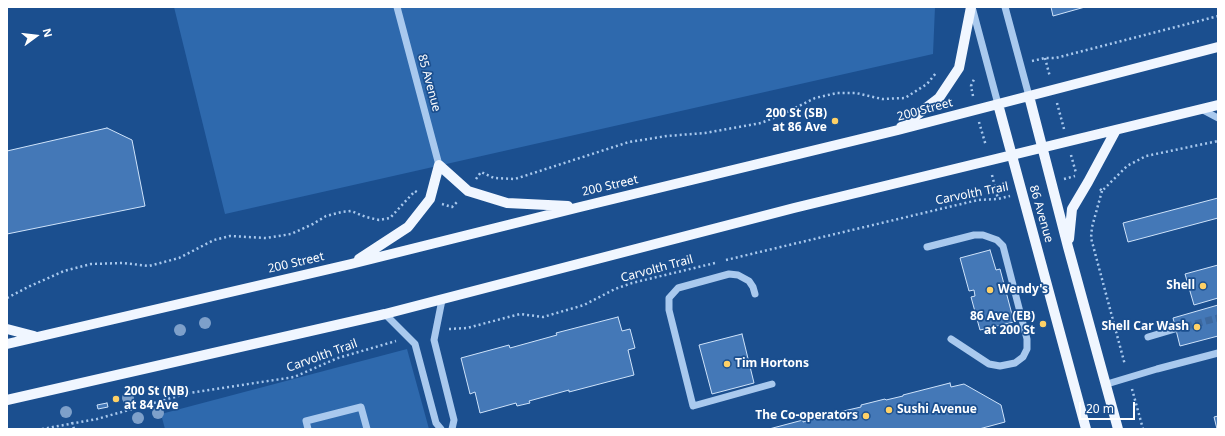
<!DOCTYPE html>
<html>
<head>
<meta charset="utf-8">
<style>
	body { margin:0 }
	#map { position:relative; width:1225px; height:436px; overflow:hidden; background:#1b4f8f; font-family:"Noto Sans",sans-serif }
	canvas { display:block }
	.frame { position:absolute; inset:0; border:8px solid #fff; pointer-events:none }
	.north { position:absolute; left:16px; top:16px; width:40px; height:40px; -webkit-text-stroke:3px #1b4f8f; paint-order:stroke; rotate:75deg; font-size:11px; font-weight:700; line-height:16px; text-align:center; color:#fff }
	.north::after { content:''; display:block; margin:auto; width:14px; height:18px; background:#fff; clip-path:polygon(50% 0,100% 100%,50% 72%,0 100%) }
	.scale { position:absolute; left:1079px; top:402px; width:56px; height:18px; box-sizing:border-box; border:2px solid #fff; border-top:0; padding-left:5px; font-size:12px; line-height:14px; white-space:nowrap; color:#fff; -webkit-text-stroke:3px #1b4f8f; paint-order:stroke }
</style>
</head>
<body>
<div id="map">
<canvas width="1225" height="436"></canvas>
<div class="frame"></div>
<div class="north">N</div>
<div class="scale">20 m</div>
</div>
<script>
const g = document.querySelector('canvas').getContext('2d');
g.lineJoin = 'round';
function fill(path, color) {
  g.fillStyle = color;
  g.fill(path, 'evenodd');
}
function poly(rows) {
  const path = new Path2D();
  for (const r of rows) {
    path.moveTo(r[0], r[1]);
    for (let i = 2; i < r.length; i += 2) path.lineTo(r[i], r[i + 1]);
  }
  return path;
}
function strokePath(path, color, width, dash) {
  g.strokeStyle = color;
  g.lineWidth = width;
  g.lineCap = dash ? 'butt' : 'round';
  g.setLineDash(dash || []);
  g.stroke(path);
}
function write(font, color, halo, rows, align = 'center') {
  g.font = font + ' "Noto Sans",sans-serif';
  g.lineWidth = 3.5;
  g.setLineDash([]);
  g.textBaseline = 'middle';
  g.strokeStyle = halo;
  g.fillStyle = color;
  for (const [text, x, y, turn = 0] of rows) {
    g.save();
    g.translate(x, y);
    g.rotate((+turn || 0) * Math.PI / 180);
    g.textAlign = isNaN(turn) ? turn : align;
    if (halo) g.strokeText(text, 0, 0);
    g.fillText(text, 0, 0);
    g.restore();
  }
}
const green = poly([
	[174,7,935,7,933,54,225,214],
	[407,349,429,429,165,429,161,414]
]);
const building = poly([
	[1051,7,1085,7,1053,16,1051,7],
	[107,128,132,140,145,206,7,234,7,151,107,128],
	[1218,198,1218,218,1128,242,1123,223,1218,198],
	[990,250,996,270,1000,269,1014,322,980,330,971,297,975,296,974,290,969,291,960,258,990,250],
	[1218,265,1218,298,1194,305,1185,274,1218,265],
	[1218,305,1218,336,1180,346,1173,318,1218,305],
	[618,317,622,331,630,329,635,348,628,350,634,375,569,392,569,390,529,401,530,403,517,406,516,403,480,413,475,392,470,394,461,358,509,345,510,348,557,335,556,333,618,317],
	[742,334,754,383,712,394,699,345,742,334],
	[950,383,951,387,964,384,1001,405,1005,422,979,429,769,429,803,420,803,422,825,416,826,419,839,415,839,412,861,407,861,405,885,399,886,400,903,396,903,395,950,383],
	[107,403,108,407,98,409,97,405,107,403],
	[1218,416,1218,429,1217,429,1214,417,1218,416]
]);
const minorTunnel = poly([
	[1175,329,1218,318]
]);
const path = poly([
	[1045,58,1050,77],
	[1032,61,1045,58,1056,58,1218,16],
	[973,96,971,86,975,77],
	[1057,103,1064,129],
	[979,122,986,146],
	[1071,155,1076,173],
	[992,175,998,199],
	[476,179,481,172,494,178,515,179,629,142,667,136,705,133,761,123,781,115,815,98,837,93,856,93,882,99,905,98,927,84,936,73],
	[1064,179,1075,176],
	[1100,189,1102,191,1127,166,1146,156,1218,141],
	[1102,191,1092,227,1091,238,1125,365],
	[442,204,452,207,458,201],
	[726,260,978,200,998,199,1010,196],
	[7,298,28,287,64,271,91,264,123,263,149,266,179,258,214,240,230,236,266,238,291,234,313,224,326,216,342,212,351,211,366,217,379,220,390,218,415,191,418,193],
	[449,329,467,328,520,314,543,317,584,305,615,289,632,283,715,263],
	[1132,389,1143,429],
	[72,422,74,429],
	[42,429,97,419,189,393,294,377,338,358,396,341]
]);
const minor = poly([
	[397,7,439,165],
	[972,7,998,104],
	[1005,7,1029,96],
	[1201,109,1218,118],
	[927,247,974,235,983,235,997,240,1003,246,1027,339,1027,349,1023,357,1015,363,1000,366,989,364,951,339],
	[755,294,753,287,749,281,738,275,729,274,678,288,669,298,669,310,693,406,772,384],
	[442,300,434,340,454,420,452,429],
	[385,314,415,344,436,423,441,429],
	[1148,337,1175,329],
	[1107,384,1157,369,1218,353],
	[308,429,306,421,361,407,367,429]
]);
const major = poly([
	[1029,96,1068,247,1118,429],
	[998,104,1086,429],
	[901,127,939,98,959,68,971,7],
	[1069,239,1072,209,1088,182,1116,130],
	[359,259,408,227,430,199,439,165,468,191,507,203,568,206],
	[7,329,34,336],
	[7,344,351,264,580,207,898,130,1218,47],
	[7,400,385,314,794,208,1218,105]
]);
const trees = [
	[205,323],
	[180,330],
	[128,398],
	[66,412],
	[158,413],
	[138,418]
];
const markers = [
	[835,121,4,"#ffd166"],
	[1203,286,4,"#ffd166"],
	[990,290,4,"#ffd166"],
	[1043,324,4,"#ffd166"],
	[1197,327,4,"#ffd166"],
	[727,364,4,"#ffd166"],
	[116,399,4,"#ffd166"],
	[889,410,4,"#ffd166"],
	[866,416,4,"#ffd166"]
];
const streetNames = [
	["85 Avenue",429,83,75],
	["200 Street",925,110,-15],
	["200 Street",610,186,-13],
	["Carvolth Trail",972,194,-11],
	["86 Avenue",1041,214,74],
	["200 Street",296,263,-13],
	["Carvolth Trail",657,269,-15],
	["Carvolth Trail",322,356,-20]
];
const poiNames = [
	["200 St (SB)",827,114],
	["at 86 Ave",827,128],
	["Shell",1195,286],
	["Wendy's",998,290,"left"],
	["86 Ave (EB)",1035,317],
	["at 200 St",1035,331],
	["Shell Car Wash",1189,327],
	["Tim Hortons",735,364,"left"],
	["200 St (NB)",124,392,"left"],
	["at 84 Ave",124,406,"left"],
	["Sushi Avenue",897,410,"left"],
	["The Co-operators",858,416]
];
fill(green, '#2e69ad');
fill(building, '#4478b7');
strokePath(building, '#cfe3fa', 1);
strokePath(minorTunnel, '#3d69a0', 7, [7, 3.5]);
strokePath(path, '#a9c9ee', 2.5, [2, 3]);
strokePath(minor, '#a9c9ee', 7);
strokePath(major, '#f0f6ff', 10);
g.fillStyle = '#7ea0ca';
for (const [x, y] of trees) {
  g.beginPath();
  g.arc(x, y, 6, 0, 2 * Math.PI);
  g.fill();
}
for (const [x, y, r, color] of markers) {
  const dot = new Path2D();
  dot.arc(x, y, r, 0, 2 * Math.PI);
  g.fillStyle = color;
  g.fill(dot);
  strokePath(dot, '#1b4f8f', 1.5);
}
write('12px', '#fff', '#1b4f8f', streetNames);
write('bold 12px', '#fff', '#1b4f8f', poiNames, 'right');
</script>
</body>
</html>
